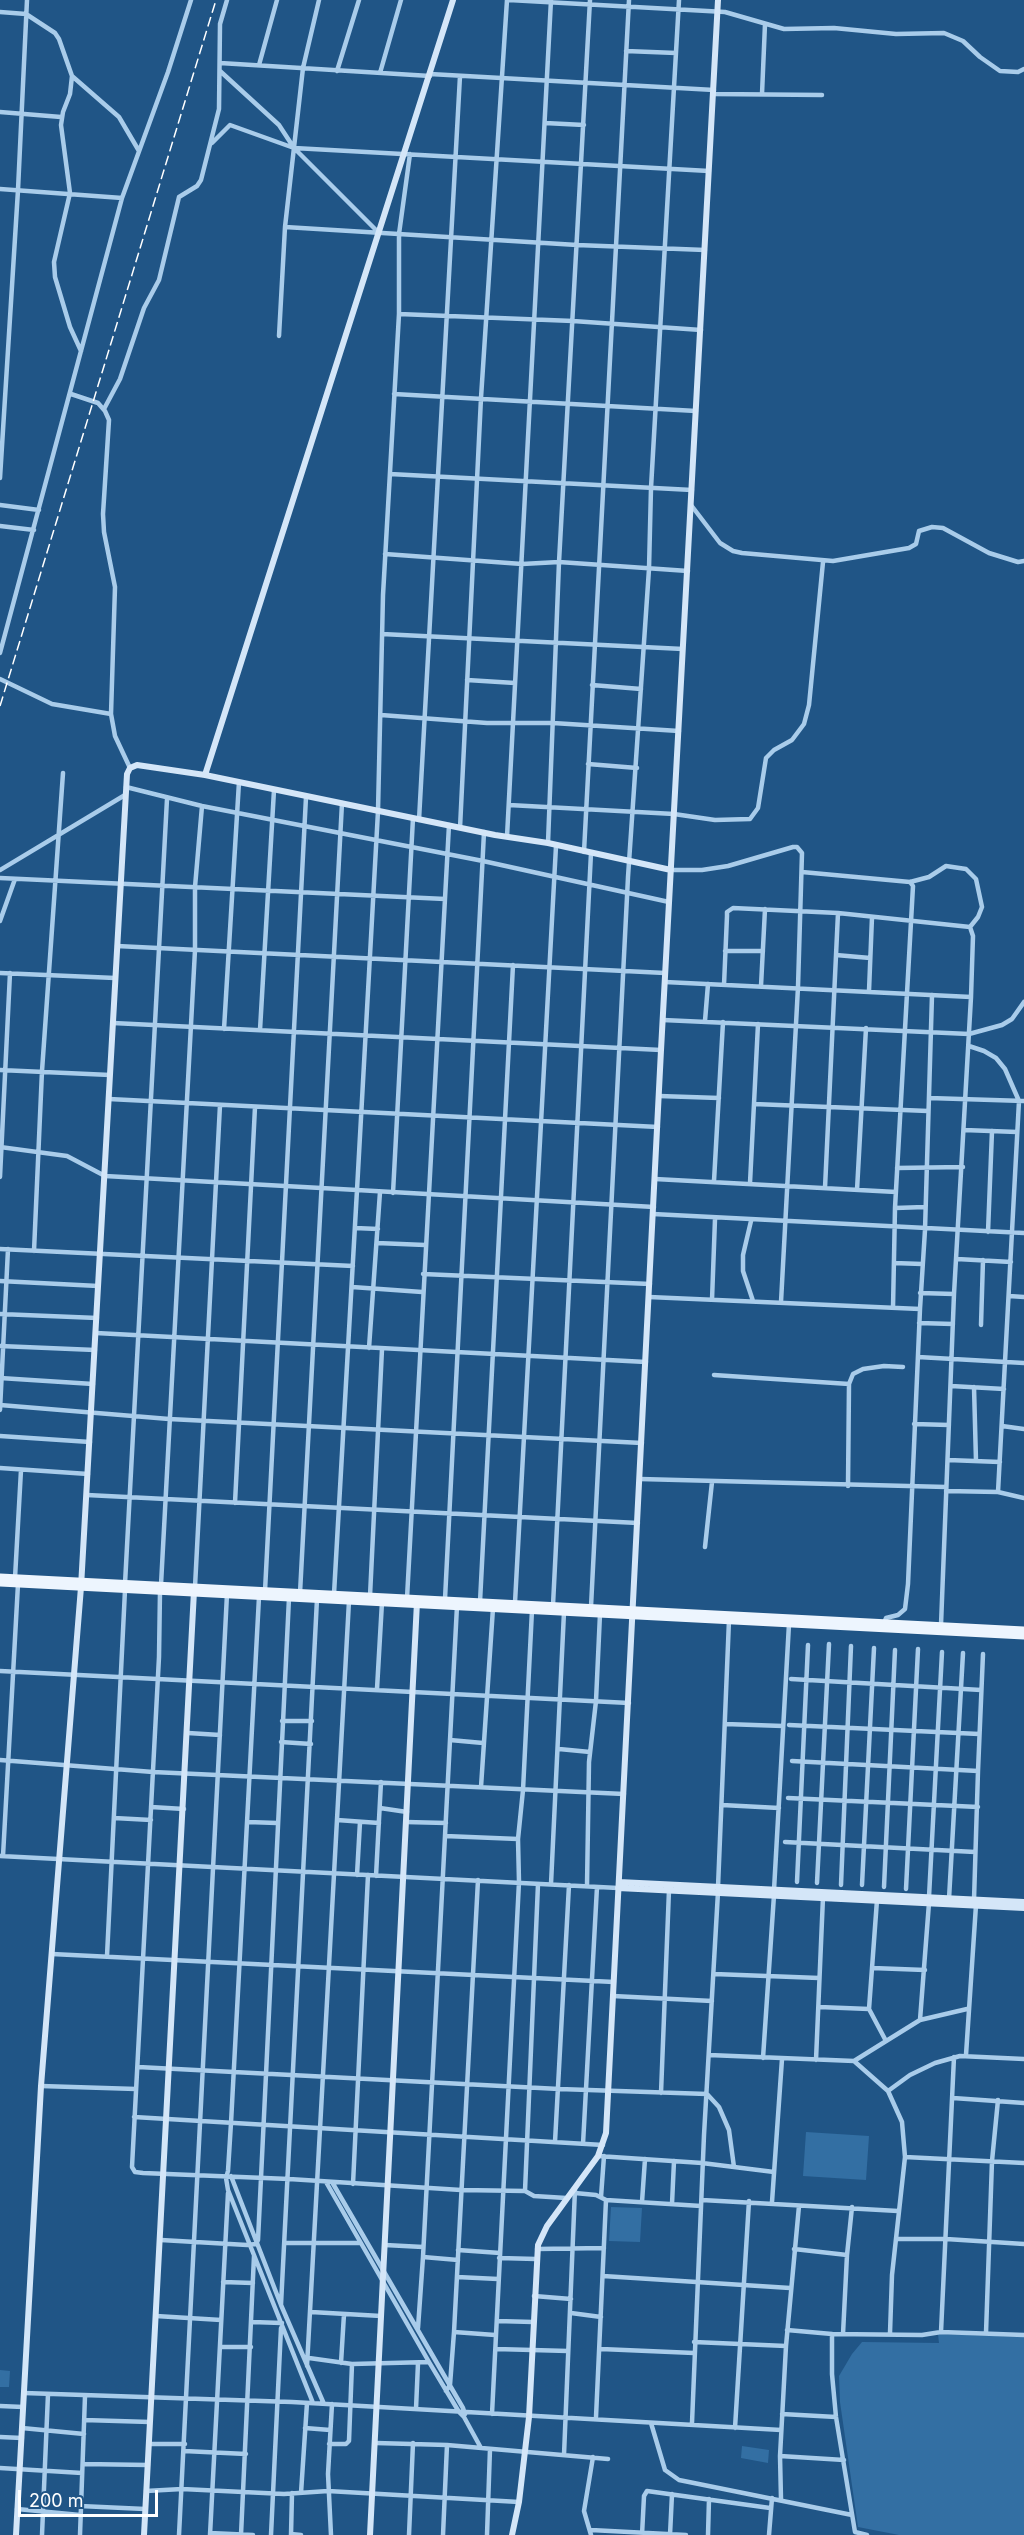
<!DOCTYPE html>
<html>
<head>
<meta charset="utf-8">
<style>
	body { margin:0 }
	#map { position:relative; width:1024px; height:2535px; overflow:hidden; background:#205586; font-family:Inter,sans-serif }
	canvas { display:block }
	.scale { position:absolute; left:18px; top:2490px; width:140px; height:27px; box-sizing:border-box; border:3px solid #fff; border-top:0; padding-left:8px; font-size:18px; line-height:21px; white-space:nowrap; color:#fff; -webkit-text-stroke:4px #205586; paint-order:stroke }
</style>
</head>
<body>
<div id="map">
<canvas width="1024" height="2535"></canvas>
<div class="scale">200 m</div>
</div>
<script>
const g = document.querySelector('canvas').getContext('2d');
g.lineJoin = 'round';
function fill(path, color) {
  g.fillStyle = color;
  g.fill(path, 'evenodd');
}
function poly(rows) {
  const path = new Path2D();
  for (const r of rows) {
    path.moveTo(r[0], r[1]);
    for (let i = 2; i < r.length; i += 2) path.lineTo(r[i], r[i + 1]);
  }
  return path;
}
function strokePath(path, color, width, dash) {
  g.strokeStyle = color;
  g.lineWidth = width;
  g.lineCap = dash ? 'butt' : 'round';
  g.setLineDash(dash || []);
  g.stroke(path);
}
const green = poly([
	[806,2132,869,2136,866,2180,803,2176],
	[611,2207,642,2208,640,2242,609,2241],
	[938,2334,1024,2337,1024,2535,899,2535,858,2527,840,2402,839,2376,852,2354,862,2342,939,2343],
	[0,2370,10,2371,9,2387,0,2387],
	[742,2446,769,2450,768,2463,741,2458]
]);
const street = poly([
	[509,0,725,12,784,29,834,28,896,34,944,33,963,41,980,57,1000,71,1018,72,1024,69],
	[0,12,26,14,55,33,59,39,72,76,119,117,139,151],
	[626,51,676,53],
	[220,63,430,76],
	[259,65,277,0],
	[220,71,279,125,294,148,379,233],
	[337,71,359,0],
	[380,73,401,0],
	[430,74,714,90],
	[72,76,70,94,63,112,61,125,70,193,54,262,55,277,70,327,81,351],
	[713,94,822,95],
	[762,94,765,24],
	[0,112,61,117],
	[545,123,584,125],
	[212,143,230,125,294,148,709,171],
	[410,154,399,234,399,314,383,595,378,811,357,1190,654,1207],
	[0,189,122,198],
	[285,227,577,245,705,250],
	[399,314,573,321,701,330],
	[279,336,285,227,303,68,319,0],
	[71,394,98,403,105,411,109,420,103,514,104,532,115,587,111,714,115,736,130,768],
	[394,394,696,411],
	[104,409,120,379,144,308,159,280,179,197,197,186,201,180,219,109,220,24,227,0],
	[390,474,692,490],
	[0,478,18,190,27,0],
	[0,505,39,510],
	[691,505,720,543,733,551,742,553,833,561,909,548,916,544,919,531,932,527,943,528,989,553,1018,562,1024,561],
	[0,526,34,530],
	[385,554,522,564,559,562,688,571],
	[382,634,683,649],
	[0,653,122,198,168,72,191,0],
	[0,679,52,704,111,714],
	[467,680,515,683],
	[592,685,641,689],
	[381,715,487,723,553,723,679,731],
	[588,764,637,768],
	[126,787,202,806,483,861,669,902],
	[509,805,674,814,715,820,750,819,758,808,766,758,774,750,792,740,804,724,809,705,823,562],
	[419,820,460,76],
	[460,828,481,398,507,0],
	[507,837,551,0],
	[548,843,559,562,590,0],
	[584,852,629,0],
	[0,870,125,795],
	[671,870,702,870,728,866,793,847,797,847,802,853,798,987,781,1302],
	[802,872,910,882,929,877,946,866,966,869,976,879,982,907,978,917,970,927],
	[0,878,445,899],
	[0,921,15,879],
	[117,946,665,973],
	[725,951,763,951],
	[836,955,870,958],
	[0,973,115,978],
	[665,982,971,997],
	[724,985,727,916,727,912,733,908,838,913,970,927],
	[761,986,765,909],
	[869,991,872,917],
	[663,1020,969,1034,1002,1025,1012,1019,1024,1002],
	[705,1021,708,984],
	[113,1023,661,1050],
	[224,1029,239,782],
	[260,1030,274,790],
	[969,1046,984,1051,996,1058,1005,1069,1019,1101,998,1492],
	[0,1070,110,1075],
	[659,1096,719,1098],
	[929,1098,1024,1101],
	[109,1099,658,1127],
	[754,1104,928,1111],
	[964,1130,1017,1132],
	[0,1147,67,1156,105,1176,357,1190,334,1594],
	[897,1168,963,1167],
	[0,1177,10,973],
	[655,1179,896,1192],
	[714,1181,723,1022],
	[750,1183,758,1024],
	[825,1188,838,913],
	[857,1190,866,1028],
	[393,1193,413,818],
	[895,1208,925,1207],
	[653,1214,1024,1233],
	[751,1221,743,1255,743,1271,753,1301],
	[355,1228,378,1229],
	[988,1232,992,1131],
	[377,1243,425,1245],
	[0,1249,353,1266],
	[34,1251,42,1071,63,773],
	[957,1259,1011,1262],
	[894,1263,922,1264],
	[423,1274,650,1284],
	[0,1281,98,1286],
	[352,1287,422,1292],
	[920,1293,954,1294],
	[1009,1296,1024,1297],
	[649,1297,920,1309],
	[712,1300,715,1219],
	[893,1308,895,1208,913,886,910,882],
	[0,1314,97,1318],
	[919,1323,953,1324],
	[981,1325,983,1260],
	[96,1333,646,1362],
	[0,1346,95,1350],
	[369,1348,380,1192],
	[918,1357,1024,1363],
	[714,1375,849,1384],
	[0,1378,93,1384],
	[951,1386,1004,1389],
	[974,1387,976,1461],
	[0,1405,169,1419,642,1443],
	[0,1410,8,1249],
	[914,1424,949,1425],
	[1002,1426,1024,1429],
	[0,1436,90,1442],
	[948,1460,1000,1462],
	[0,1468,88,1474],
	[640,1479,946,1487],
	[848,1486,849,1384,853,1374,863,1369,884,1366,903,1367],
	[946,1491,998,1492,1024,1498],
	[87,1495,638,1523],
	[235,1503,255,1107],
	[705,1547,712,1482],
	[15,1578,21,1470],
	[125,1584,167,799],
	[161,1585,195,950,195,887,202,806],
	[195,1587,220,1105],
	[160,1591,159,1657,132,2167,135,2172,143,2173,289,2179,461,2190,525,2191,534,2196,566,2198],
	[265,1591,306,797],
	[300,1593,342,803],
	[370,1596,382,1349],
	[259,1597,231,2123,228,2171,226,2178,228,2190,313,2403],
	[407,1598,449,825],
	[445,1599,484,832],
	[480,1602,513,965],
	[515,1603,556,846],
	[553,1605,591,853],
	[591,1607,628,877,649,569,651,488,679,0],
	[884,1623,886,1618,898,1615,905,1609,908,1584,920,1309,925,1230,932,995],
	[941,1625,954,1294,971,997,973,936,970,927],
	[0,1671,629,1703],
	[791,1679,981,1690],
	[377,1689,382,1602],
	[282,1721,312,1721],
	[725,1724,783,1726],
	[789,1725,979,1734],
	[188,1733,220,1735],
	[450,1740,483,1743],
	[281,1742,311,1744],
	[559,1749,590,1752],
	[0,1760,153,1772,624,1794],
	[792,1761,978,1771,974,1900],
	[978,1771,983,1654],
	[481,1787,493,1608],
	[788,1798,978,1807],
	[722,1805,779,1808],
	[151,1807,184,1809],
	[380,1808,407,1812],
	[114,1818,151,1820],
	[337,1820,379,1823],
	[248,1822,277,1823],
	[406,1822,446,1823],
	[445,1836,518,1839],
	[785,1842,975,1852],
	[0,1856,618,1888],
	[3,1856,18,1584],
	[357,1875,360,1822],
	[376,1876,381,1782],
	[797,1882,808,1645],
	[817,1883,829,1644],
	[551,1884,564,1612],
	[841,1885,851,1646],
	[862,1885,874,1648],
	[587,1886,589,1762,596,1701,600,1614],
	[718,1887,729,1620],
	[884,1887,895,1650],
	[906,1889,918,1649],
	[774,1890,789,1624],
	[929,1897,942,1652],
	[949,1899,963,1653],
	[877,1900,869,2009,886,2041],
	[52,1954,614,1982],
	[107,1956,125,1590],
	[872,1968,925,1970],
	[714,1974,819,1978],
	[613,1996,712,2001],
	[819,2007,869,2009],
	[920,2020,929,1903],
	[709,2055,854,2061,888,2091,902,2122,905,2157,892,2275,890,2333],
	[966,2055,976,1905],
	[763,2058,774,1895],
	[816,2060,823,1897],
	[854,2061,920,2020,967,2009],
	[138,2067,559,2089,707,2094,719,2107,729,2130,734,2167],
	[41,2086,136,2089],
	[888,2091,910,2075,935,2063,960,2056,1024,2059],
	[661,2093,669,1890],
	[953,2098,1024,2103],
	[134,2117,603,2145],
	[555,2142,569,1885],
	[583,2144,597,1887],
	[598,2156,702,2163,774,2172],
	[905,2157,1024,2163],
	[231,2176,281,2305,324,2404],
	[326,2182,429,2362,459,2412,464,2417,481,2448],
	[332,2182,463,2408,465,2414],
	[353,2184,368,1875],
	[525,2191,538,1884],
	[575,2193,596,2195,606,2200,701,2206],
	[601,2197,604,2156],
	[702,2200,898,2211],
	[642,2202,645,2159],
	[772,2202,782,2059],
	[672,2204,674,2161],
	[897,2239,946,2239,1024,2244],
	[161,2240,247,2245,256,2244,258,2240,289,1598],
	[286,2243,360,2243],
	[385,2245,423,2247],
	[537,2249,604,2248],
	[794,2249,847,2255],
	[458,2250,500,2253],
	[423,2257,458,2260],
	[499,2258,536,2259],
	[603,2276,790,2288],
	[457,2277,498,2279],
	[223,2282,253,2283],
	[534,2296,571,2299],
	[281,2305,317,1599],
	[311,2312,381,2316],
	[571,2313,601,2317],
	[156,2316,221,2320],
	[497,2321,533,2322],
	[252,2322,282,2323],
	[418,2328,423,2257,457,1606],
	[787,2330,832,2334],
	[454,2332,495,2335],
	[941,2332,954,2057],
	[986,2333,992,2161,998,2100],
	[843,2334,847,2255,852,2207],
	[694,2342,786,2346],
	[220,2347,251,2347],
	[496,2349,568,2351],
	[601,2349,694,2353],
	[309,2358,352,2364,429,2362],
	[341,2363,344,2314],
	[307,2366,349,1601],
	[446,2391,450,2385,454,2332,478,1880],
	[24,2393,292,2402,781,2430],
	[0,2406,23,2407],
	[416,2409,418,2363],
	[492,2414,519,1882,518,1839,523,1790,532,1610],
	[782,2414,836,2417],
	[596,2417,606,2200],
	[84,2420,150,2422],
	[651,2423,665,2470,679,2480,852,2515],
	[692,2423,704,2135,718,1892],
	[22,2428,84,2434],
	[305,2428,330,2430],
	[735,2428,749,2201],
	[0,2437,22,2438],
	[376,2443,447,2445,608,2459],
	[149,2444,185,2444],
	[329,2444,346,2444,349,2441,352,2364],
	[184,2451,246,2454],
	[564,2455,575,2189],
	[780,2456,844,2460],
	[83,2464,148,2465],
	[0,2468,82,2473],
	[146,2491,182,2489,284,2494,328,2491,519,2502],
	[301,2493,307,2403],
	[781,2499,780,2456,786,2346,799,2206],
	[80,2506,145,2509],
	[17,2509,80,2515],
	[591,2530,686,2535],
	[210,2533,253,2535],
	[291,2534,301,2535],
	[42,2535,48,2394],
	[80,2535,85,2396],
	[179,2535,227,1594],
	[210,2535,228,2193],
	[241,2535,254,2256],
	[271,2535,281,2328],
	[291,2535,292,2493],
	[331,2535,328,2474,332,2404],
	[409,2535,413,2443],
	[443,2535,447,2445],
	[487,2535,490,2449],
	[591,2535,584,2511,593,2457],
	[642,2535,644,2496,647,2491,770,2508],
	[670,2535,672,2494],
	[708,2535,709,2499],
	[769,2535,772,2498],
	[867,2535,855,2532,836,2417,832,2374,832,2334,922,2335,941,2332,1024,2335]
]);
const secondary = poly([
	[205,775,453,0],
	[619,1882,1024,1902],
	[618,1888,1024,1908],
	[16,2535,41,2086,81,1587,127,774,130,768,137,765,205,775,495,835,548,843,671,870],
	[144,2535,194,1591],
	[370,2535,417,1602],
	[512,2535,519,2502,529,2417,538,2245,547,2226,598,2156,606,2133,661,1050,718,0]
]);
const primary = poly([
	[0,1577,1024,1630],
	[0,1583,1024,1636]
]);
const rail = poly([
	[0,706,216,0]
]);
fill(green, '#336fa3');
strokePath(street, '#a9ccea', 4.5);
strokePath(secondary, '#d4e6f8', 6);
strokePath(primary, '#edf5fe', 7);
strokePath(rail, '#fff', 1.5, [10, 4.5]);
</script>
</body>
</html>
